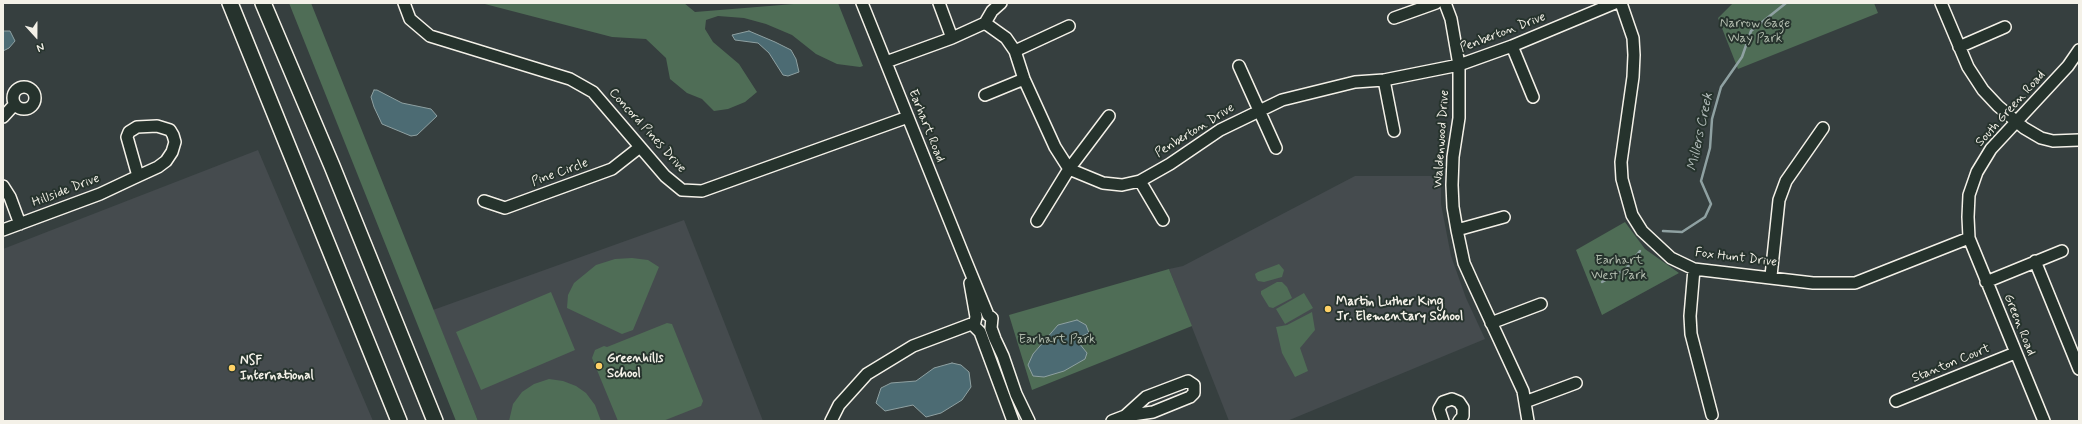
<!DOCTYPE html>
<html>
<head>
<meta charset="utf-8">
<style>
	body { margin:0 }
	#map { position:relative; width:2082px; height:424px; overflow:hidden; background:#363f3f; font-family:Mynerve,sans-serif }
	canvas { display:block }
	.frame { position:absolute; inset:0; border:4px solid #f4f1e8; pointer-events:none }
	.north { position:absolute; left:16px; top:16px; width:40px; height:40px; -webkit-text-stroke:3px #26332d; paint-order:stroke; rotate:159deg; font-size:11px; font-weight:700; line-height:16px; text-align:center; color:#f4f1e8 }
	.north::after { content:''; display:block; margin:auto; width:14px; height:18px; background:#f4f1e8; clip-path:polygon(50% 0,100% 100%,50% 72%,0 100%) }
</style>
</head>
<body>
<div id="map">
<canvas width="2082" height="424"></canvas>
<div class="frame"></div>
<div class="north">N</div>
</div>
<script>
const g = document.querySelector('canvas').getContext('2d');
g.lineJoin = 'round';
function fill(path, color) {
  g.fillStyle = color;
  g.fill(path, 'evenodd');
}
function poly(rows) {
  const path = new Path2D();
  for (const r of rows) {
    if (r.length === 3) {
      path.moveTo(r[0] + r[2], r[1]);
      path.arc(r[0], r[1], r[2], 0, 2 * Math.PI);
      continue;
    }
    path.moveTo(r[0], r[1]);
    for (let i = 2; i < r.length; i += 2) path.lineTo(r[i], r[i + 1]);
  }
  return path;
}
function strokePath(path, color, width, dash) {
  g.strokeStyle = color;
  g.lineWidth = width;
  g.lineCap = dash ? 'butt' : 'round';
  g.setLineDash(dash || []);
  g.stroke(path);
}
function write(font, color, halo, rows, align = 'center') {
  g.font = font + ' Mynerve,sans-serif';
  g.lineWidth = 4;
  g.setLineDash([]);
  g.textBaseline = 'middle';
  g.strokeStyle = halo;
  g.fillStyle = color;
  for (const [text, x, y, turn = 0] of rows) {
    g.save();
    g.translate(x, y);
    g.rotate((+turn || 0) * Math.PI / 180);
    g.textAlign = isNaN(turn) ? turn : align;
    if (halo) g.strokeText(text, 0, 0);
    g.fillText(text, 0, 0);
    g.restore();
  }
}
const built = poly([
	[258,150,373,421,3,421,3,249],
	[1355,176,1441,176,1441,204,1451,256,1466,298,1485,339,1287,421,1229,421,1169,269,1183,266],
	[684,220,763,421,478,421,433,310]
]);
const green = poly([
	[289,3,311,3,478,421,456,421],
	[481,3,684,3,695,12,806,3,838,3,863,66,860,67,837,64,816,54,792,35,766,24,744,18,718,16,706,20,705,29,713,42,739,64,757,92,745,102,728,109,714,111,702,99,687,93,670,79,666,58,646,39,612,37],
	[1733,3,1874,3,1878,13,1738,69,1718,18],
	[1625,222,1645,249,1679,273,1602,315,1576,250],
	[632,258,648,260,659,267,633,330,622,334,567,308,568,295,574,283,596,265,615,259],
	[1279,264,1284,270,1282,277,1264,282,1258,281,1256,278,1255,274,1258,272],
	[1169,269,1192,326,1032,390,1009,315],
	[1277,282,1282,282,1287,287,1292,298,1273,308,1269,307,1261,294,1261,291],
	[551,292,575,350,481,390,456,332],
	[1304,293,1313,308,1285,324,1276,309],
	[1312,312,1315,330,1300,348,1308,371,1295,377,1282,353,1276,327,1287,325],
	[667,323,672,324,703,401,701,406,663,421,618,421,592,358,595,350,604,346,607,347],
	[549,379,563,381,576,386,586,393,595,405,601,421,509,421,513,404,522,392,534,384]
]);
const water = poly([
	[3,31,10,31,15,41,9,48,3,51,3,31],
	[749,31,775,42,791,50,796,59,799,72,788,76,783,75,769,53,758,43,735,40,732,35,749,31],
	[374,90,377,90,402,103,431,109,437,116,417,135,411,136,382,124,374,107,371,97,374,90],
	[1077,320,1086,325,1089,333,1082,336,1079,343,1087,353,1085,359,1064,371,1044,377,1033,376,1028,365,1033,354,1058,325,1077,320],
	[952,363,961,365,969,372,971,387,962,400,941,413,926,417,913,405,885,411,876,403,881,388,891,383,916,381,934,368,952,363]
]);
const stream = poly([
	[1663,231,1682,232,1705,217,1711,204,1701,181,1710,148,1712,119,1721,87,1742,57,1751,31,1786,3],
	[1602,282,1626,269,1640,251]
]);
const minor = poly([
	[404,3,410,19,430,36,570,79,593,92,665,176,682,190,702,191,908,117],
	[862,3,965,259,988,315,992,318,991,328,995,339,1003,356,1016,394,1029,421],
	[939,3,952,38],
	[1445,3,1451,19,1459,65,1459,118,1453,157,1452,185,1453,207,1457,230,1464,263,1473,283,1523,391,1528,421],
	[1621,3,1633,38,1634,55,1633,77,1621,162,1622,179,1632,215,1642,231,1671,258,1694,269,1813,283,1855,283,1969,238],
	[1941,3,1968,67,1983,90,1998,106,2024,128,2041,138,2053,141,2079,140],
	[1394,18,1436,3],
	[985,23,1006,38,1015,51,1024,79,1055,147,1069,169,1103,183,1122,185,1140,181,1170,164,1220,130,1282,100,1355,82,1384,80,1459,65,1512,46,1615,3],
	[1512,46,1533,97],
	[1959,47,2005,27],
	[1015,51,1069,26],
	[886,62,952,38,985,23,992,11,1001,3],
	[1239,66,1276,148],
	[1384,80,1394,131],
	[24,98,11],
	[985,95,1024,79],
	[3,117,14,105],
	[1140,181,1163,220],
	[3,186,10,197,20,224],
	[484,201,505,208,612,169,640,147],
	[1037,221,1069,169,1109,116],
	[3,230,100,194,134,178,158,167,166,161,172,152,175,142,173,135,170,130,157,126,137,127,129,132,127,137,138,176],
	[1457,230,1504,217],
	[2035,261,2079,369],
	[1694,269,1690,316,1691,334,1712,415],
	[1771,276,1779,200,1786,181,1823,128],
	[1986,282,2062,251],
	[970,283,976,317,974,326,980,332,1013,421],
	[1491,323,1541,304],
	[1896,401,2015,353],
	[1525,402,1576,383],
	[831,421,839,405,867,374,913,346,974,323],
	[1112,421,1125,416,1153,412,1190,397,1194,393,1194,385,1188,381,1146,397,1125,416],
	[1443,421,1439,409,1443,402,1452,399,1459,402,1463,408,1463,416,1459,421],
	[2044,421,1969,238,1968,217,1969,195,1977,172,1991,149,2068,66,2079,50]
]);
const highway = poly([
	[230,3,399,421],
	[263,3,332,166,435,421]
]);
const markers = [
	[1328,309,4,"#ffd166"],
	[599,366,4,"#ffd166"],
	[232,368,4,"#ffd166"]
];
const parkNames = [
	["Narrow Gage",1755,24],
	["Way Park",1755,39],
	["Earhart",1619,261],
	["West Park",1619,276],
	["Earhart Park",1057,340]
];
const streetNames = [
	["Penberton Drive",1503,33,-21],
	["South Green Road",2011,109,-48],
	["Earhart Road",926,126,68],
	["Concord Pines Drive",647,131,48],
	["Penberton Drive",1195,131,-32],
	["Waldenwood Drive",1442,139,-86],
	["Pine Circle",560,173,-20],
	["Hillside Drive",66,191,-21],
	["Fox Hunt Drive",1736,258,7],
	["Green Road",2019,325,68],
	["Stanton Court",1951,364,-22]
];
const poiNames = [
	["Martin Luther King",1336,302],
	["Jr. Elementary School",1336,317],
	["Greenhills",607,359],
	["School",607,374],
	["NSF",240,361],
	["International",240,376]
];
const waterNames = [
	["Millers Creek",1701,132,-78]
];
fill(built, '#454b4e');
fill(green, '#4f6d56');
fill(water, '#4c6b73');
strokePath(water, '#8fa1a2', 1);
strokePath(stream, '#8fa1a2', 2.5);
strokePath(minor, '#f4f1e8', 14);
strokePath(highway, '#f4f1e8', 18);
strokePath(minor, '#26332d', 11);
strokePath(highway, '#26332d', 15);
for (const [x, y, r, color] of markers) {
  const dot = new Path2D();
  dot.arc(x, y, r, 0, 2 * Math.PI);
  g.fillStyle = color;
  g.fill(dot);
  strokePath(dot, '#26332d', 1.5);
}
write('13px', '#b2bcae', '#26332d', parkNames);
write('13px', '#f4f1e8', '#26332d', streetNames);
write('bold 13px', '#f4f1e8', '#26332d', poiNames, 'left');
write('italic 14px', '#b1bbb9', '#26332d', waterNames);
</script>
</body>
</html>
